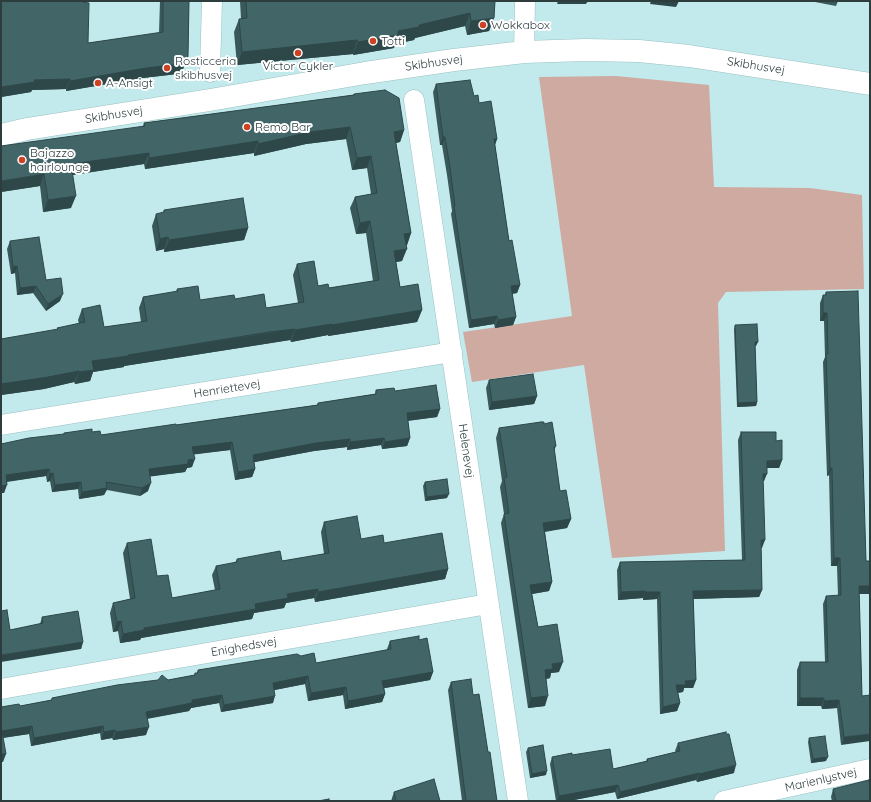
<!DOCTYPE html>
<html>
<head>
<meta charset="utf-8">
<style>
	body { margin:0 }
	#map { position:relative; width:871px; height:802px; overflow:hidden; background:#c2eaec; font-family:Quicksand,sans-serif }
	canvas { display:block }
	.frame { position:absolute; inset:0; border:2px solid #2d3d3e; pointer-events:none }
</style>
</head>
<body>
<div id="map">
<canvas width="871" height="802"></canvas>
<div class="frame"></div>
</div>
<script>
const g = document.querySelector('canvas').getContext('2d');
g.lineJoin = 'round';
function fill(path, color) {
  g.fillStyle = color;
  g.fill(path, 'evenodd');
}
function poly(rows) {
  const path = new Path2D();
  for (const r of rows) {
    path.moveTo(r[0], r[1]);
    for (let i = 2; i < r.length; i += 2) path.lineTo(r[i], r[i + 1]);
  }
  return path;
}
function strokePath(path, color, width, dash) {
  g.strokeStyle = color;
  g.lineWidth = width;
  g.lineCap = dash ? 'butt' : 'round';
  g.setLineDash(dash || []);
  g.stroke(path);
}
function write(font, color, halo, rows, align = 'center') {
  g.font = font + ' Quicksand,sans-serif';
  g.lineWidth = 4;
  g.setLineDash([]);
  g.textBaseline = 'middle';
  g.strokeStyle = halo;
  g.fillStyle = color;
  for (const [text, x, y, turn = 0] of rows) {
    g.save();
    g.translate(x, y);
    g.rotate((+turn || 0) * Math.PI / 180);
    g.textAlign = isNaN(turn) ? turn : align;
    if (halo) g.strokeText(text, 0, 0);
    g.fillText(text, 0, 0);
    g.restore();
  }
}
const green = poly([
	[616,76,709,85,714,187,810,188,862,195,864,289,726,292,718,303,725,551,612,558,584,365,472,382,463,332,572,316,539,77]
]);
const street = poly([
	[524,52,525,1],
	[210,72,212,1],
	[414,100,518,801],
	[1,425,452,352],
	[1,689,488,604],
	[724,801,870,769]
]);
const secondary = poly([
	[1,135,27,129,210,100,365,73,454,60,524,52,585,50,639,51,689,56,870,84]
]);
const wall = poly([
	[160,1,189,1,188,56,183,69,177,74,143,78,66,91,66,89,32,90,31,92,1,97,88,43,159,33],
	[240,1,495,1,494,18,489,31,467,35,465,26,415,38,414,40,395,44,394,48,353,55,353,54,237,65,234,32,239,19,241,19],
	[736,1,744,1,744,2],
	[815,1,838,1,836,6,815,2],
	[436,84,474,96,479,103,497,139,495,145,509,241,520,285,517,293,512,294,516,317,513,325,495,328,494,324,469,328,451,214,452,211,447,175,442,145,440,145,433,92],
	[354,94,404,130,400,142,396,143,411,233,407,245,406,245,402,261,396,262,400,287,422,310,417,322,328,336,328,335,291,342,290,340,265,344,124,366,124,367,93,372,90,381,75,384,74,382,44,389,1,395,1,339,57,330,57,328,79,324,78,320,82,309,104,327,141,322,139,308,143,297,176,292,177,289,200,300,235,299,266,308,298,303,293,275,297,264,318,286,329,288,373,281,366,233,356,234,350,208,355,197,371,194,367,168,352,170,346,139,306,144,254,156,254,153,145,169,144,164,72,175,71,208,43,212,40,186,1,192,143,126,144,123,353,95],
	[164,210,248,228,244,240,164,252,164,249,156,251,152,226,156,214,163,213],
	[10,241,46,280,60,301,46,311,33,293,17,295,15,273,11,274,7,249],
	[826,292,866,561,870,561,870,594,859,594,862,696,841,745,837,708,822,709,821,706,797,706,797,670,800,662,825,662,823,604,826,596,838,596,837,566,831,566,829,475,827,476,824,392,823,362,825,357,824,321,820,321,820,303,823,295,825,295],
	[735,325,756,346,755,346,757,402,756,406,737,407,734,329],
	[489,380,537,396,534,404,489,410,486,388],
	[376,390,395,391,440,409,437,417,408,421,410,438,407,446,382,449,381,445,347,450,347,447,314,451,254,462,255,469,252,477,235,480,230,450,194,454,192,467,187,468,185,472,150,476,148,491,140,496,107,490,104,495,79,499,78,489,52,492,50,481,47,482,46,476,7,482,4,493,1,493,1,444,63,435,64,433,92,432,101,435,176,425,317,405,318,403,375,394],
	[544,424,556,446,554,451,560,491,571,519,567,528,545,532,552,582,549,591,532,594,538,627,559,672,551,673,550,678,546,679,545,706,528,708,501,523,504,514,500,487,502,481,496,438,499,428],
	[741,432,776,441,782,460,779,468,767,468,764,481,763,481,762,548,761,548,762,590,759,597,693,599,696,680,693,688,684,688,683,692,678,693,680,703,677,711,660,714,657,599,643,600,643,598,618,600,617,570,620,562,742,560,738,440],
	[425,482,447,498,425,501,423,486],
	[324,522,361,539,384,543,448,569,445,579,315,602,314,598,286,603,284,608,254,613,252,619,141,638,140,640,120,643,118,631,113,632,110,613,113,603,130,599,123,553,127,543,157,576,172,598,215,590,212,575,216,566,235,563,237,559,282,561,324,554,321,532],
	[42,617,83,642,81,649,10,630,40,624],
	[419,640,433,672,430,680,384,688,385,694,382,702,345,709,343,695,308,701,305,684,274,690,273,703,221,712,219,703,191,708,189,711,147,719,146,735,113,740,112,738,101,740,100,733,31,746,29,734,3,738,3,762,1,762,1,707,20,706,51,700,52,698,168,680,194,675,195,673,197,673,198,670,316,663,387,650,387,649,390,641],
	[451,682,473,695,488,752,497,801,462,801,448,690],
	[809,738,826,761,811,763,808,742],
	[678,743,734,773,697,782,696,780,617,799,615,792,569,801,556,801,550,764,552,757,572,755,613,769,646,761,647,759,676,752,675,751],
	[528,748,546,775,530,778,526,752],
	[833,789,870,801,832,801,831,797],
	[394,792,440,801,391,801]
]);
const shadedWall = poly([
	[558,1,588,1,586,4,557,4],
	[651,1,679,1,676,7,650,4],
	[470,13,465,26,415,38,414,40,395,44,394,48,353,55,358,42,419,25],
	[494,18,489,31,467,35,471,21],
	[357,40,353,54,237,65,242,52],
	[187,60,183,69,177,74,143,78,66,91,70,81],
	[70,79,66,89,32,90,31,92,1,97,1,87,34,80],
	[350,127,346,139,306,144,254,156,258,144,310,132],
	[404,130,400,142,390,144,394,132],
	[443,137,445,137,442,145,440,145],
	[494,139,497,139,494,147],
	[258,141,254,153,145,169,149,158],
	[149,153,144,164,66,176,71,164],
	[371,156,367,168,352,170,357,158],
	[44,174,40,186,1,192,1,181],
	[76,196,71,208,43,212,48,200],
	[370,221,366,233,356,234,360,223],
	[248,228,244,240,164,252,169,240],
	[411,233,407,245,400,246,404,234],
	[168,237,164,249,156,251,160,239],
	[407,249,402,261,390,263,394,251],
	[17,266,15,273,11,274,13,267],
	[520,285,517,293,509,294,511,286],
	[36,286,33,293,17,295,20,288],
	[63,294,60,301,46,311,48,304],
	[422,310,417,322,328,336,332,325],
	[823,313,827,313,824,321,820,321],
	[497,316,494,324,469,328,471,320],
	[516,317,513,325,495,328,498,320],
	[332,324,328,335,291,342,295,330],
	[295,329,290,340,124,366,124,367,93,372,90,381,75,384,79,372,92,361,128,355],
	[755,342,758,342,756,346,753,346],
	[79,371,74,382,44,389,1,395,1,384],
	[537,396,534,404,489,410,492,402],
	[757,402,756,406,737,407,738,403],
	[440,409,437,417,404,421,407,413],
	[384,438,381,445,347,450,350,442],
	[410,438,407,446,382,449,385,442],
	[350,439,347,447,314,451,250,463,253,455,316,443],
	[232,442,230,450,190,455,192,447],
	[195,459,192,467,187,468,185,472,147,477,149,469],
	[782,460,779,468,764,468,767,461],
	[830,468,832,468,829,475,827,476],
	[49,469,46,476,3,482,6,475],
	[255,469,252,477,235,480,238,472],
	[53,473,50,481,47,482,50,474],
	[763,474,767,474,764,481,760,481],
	[81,482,78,489,52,492,55,485],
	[151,483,148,491,140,496,142,488],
	[7,485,4,493,1,493,1,486],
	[107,488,104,495,79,499,82,492],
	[449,494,447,498,425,501,427,497],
	[571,519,567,528,540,532,543,523],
	[761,540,765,540,762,548,758,548],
	[834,558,840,558,837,566,831,566],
	[448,569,445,579,315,602,318,592],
	[552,582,549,591,526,595,530,585],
	[859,586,870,586,870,594,856,594],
	[318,589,314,598,286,603,284,608,254,613,252,619,141,638,140,640,120,643,123,634,144,628,255,604,287,594],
	[762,590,759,597,690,599,693,591],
	[645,591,643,598,618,600,621,592],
	[645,592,660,592,657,599,643,600],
	[121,621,118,631,113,632,117,622],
	[83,642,81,649,1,662,1,655],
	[563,662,559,672,551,673,550,678,542,680,545,670,552,664],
	[433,672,430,680,380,689,382,681],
	[308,676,305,684,270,691,273,683],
	[696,680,693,688,684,688,683,692,673,693,676,685,685,681],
	[346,687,343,695,308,701,311,693],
	[385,694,382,702,345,709,348,701],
	[222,695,219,703,191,708,189,711,144,719,146,712,192,700],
	[275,696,273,703,221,712,224,705],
	[548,696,545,706,528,708,531,698],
	[800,698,824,698,821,706,797,706],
	[839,700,837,708,822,709,824,701],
	[680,703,677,711,660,714,663,707],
	[32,726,29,734,1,738,2,731],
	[103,726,100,733,31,746,34,738],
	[149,727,146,735,113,740,116,732],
	[115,730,112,738,101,740,104,732],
	[870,734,870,741,841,745,844,737],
	[1,754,6,754,3,762,1,762],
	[828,757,826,761,811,763,813,759],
	[736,765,734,773,697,782,699,774],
	[547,771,546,775,530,778,532,774],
	[699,773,696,780,617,799,620,792],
	[618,785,615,792,569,801,557,801,559,796]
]);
const building = poly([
	[1,1,82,1,82,2,89,3,88,43,163,32,163,1,189,1,188,56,187,60,181,64,146,68,70,81,70,79,34,80,35,82,1,87,1,1],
	[246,1,495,1,494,18,471,21,470,13,419,25,419,27,398,31,398,35,358,42,357,40,242,52,239,19,247,18,246,1],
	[470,80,474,96,478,95,479,103,491,101,497,139,494,139,509,241,512,240,520,285,511,286,516,317,498,320,497,316,471,320,454,206,455,206,450,167,445,137,443,137,436,84,470,80],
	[385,90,399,98,404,130,394,132,411,233,404,234,407,249,394,251,400,287,418,284,422,310,332,325,332,324,295,330,295,329,269,332,128,355,128,356,92,361,94,370,79,372,79,371,48,377,1,384,1,339,58,329,57,328,85,322,82,309,100,305,104,327,147,321,143,297,178,291,177,289,198,286,200,300,234,295,235,299,264,294,266,308,304,302,297,264,314,261,318,286,328,284,329,288,379,280,370,221,360,223,355,197,377,193,371,156,357,158,350,127,310,132,258,144,258,141,149,158,149,153,71,164,76,196,48,200,44,174,1,181,1,146,145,126,144,123,354,95,354,94,385,90],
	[243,198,248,228,169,240,168,237,160,239,156,214,164,212,164,210,243,198],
	[39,237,46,280,61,278,63,294,48,304,36,286,20,288,17,266,13,267,10,241,39,237],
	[858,291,866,561,870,561,870,586,859,586,862,696,870,695,870,734,844,737,839,700,824,701,824,698,800,698,800,662,828,662,826,596,841,595,840,558,834,558,832,468,830,468,827,384,826,354,828,354,827,313,823,313,823,295,826,295,826,292,858,291],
	[757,324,758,342,755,342,757,402,738,403,735,325,757,324],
	[533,374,537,396,492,402,489,380,533,374],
	[436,385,440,409,407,413,410,438,385,442,384,438,350,442,350,439,316,443,253,455,255,469,238,472,232,442,192,447,195,459,188,460,188,464,149,469,151,483,142,488,106,482,107,488,82,492,81,482,55,485,53,473,50,474,49,469,6,475,7,485,1,486,1,444,29,438,64,434,64,433,92,429,92,432,100,431,101,435,176,424,176,425,318,405,318,403,376,394,376,390,394,388,395,391,436,385],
	[541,422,544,422,544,424,552,422,556,446,554,447,560,491,566,490,571,519,543,523,552,582,530,585,538,627,557,624,563,662,552,664,553,669,545,670,548,696,531,698,504,514,509,513,504,478,507,477,499,428,541,422],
	[741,432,776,432,776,441,782,440,782,460,767,461,767,474,763,474,765,540,761,540,762,590,693,591,696,680,685,681,686,685,676,685,680,703,663,707,660,592,645,592,645,591,621,592,620,562,745,560,741,432],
	[447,479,449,494,427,497,425,482,447,479],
	[357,516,361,539,383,535,384,543,442,533,448,569,318,592,318,589,287,594,288,598,255,604,256,609,144,628,144,630,123,634,121,621,117,622,113,603,135,598,127,543,151,539,157,576,168,575,172,598,220,589,216,566,237,562,237,559,280,551,282,561,329,553,324,522,357,516],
	[7,610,10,630,43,623,42,617,78,611,83,642,1,655,1,611,7,610],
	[419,636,419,640,427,638,433,672,382,681,385,694,348,701,346,687,311,693,308,676,273,683,275,696,224,705,222,695,192,700,192,703,146,712,149,727,116,732,115,730,104,732,103,726,34,738,32,726,2,731,6,754,1,754,1,707,19,704,20,706,52,700,52,698,117,685,158,680,162,675,168,680,195,675,195,673,198,673,198,670,297,654,301,656,314,653,316,663,391,649,390,641,419,636],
	[471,679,473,695,479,694,488,752,490,752,497,801,466,801,451,682,471,679],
	[726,732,726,734,729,734,736,765,699,774,699,773,620,792,618,785,559,796,552,757,572,753,572,755,610,749,613,769,648,761,647,759,680,751,678,743,726,732],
	[825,736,828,757,813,759,809,738,825,736],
	[543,745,547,771,532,774,528,748,543,745],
	[434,779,440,801,396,801,394,792,434,779],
	[869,780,869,782,870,782,870,801,836,801,833,789,869,780],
	[329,799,329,801,318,801,329,799]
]);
const markers = [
	[483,25,4,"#cc4222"],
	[373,41,4,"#cc4222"],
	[298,53,4,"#cc4222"],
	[167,68,4,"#cc4222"],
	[98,83,4,"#cc4222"],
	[247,127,4,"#cc4222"],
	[22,160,4,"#cc4222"]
];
const poiNames = [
	["Wokkabox",491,25],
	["Totti",381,41],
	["Rosticceria",175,61],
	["skibhusvej",175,75],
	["Victor Cykler",298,66,"center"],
	["A-Ansigt",106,83],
	["Remo Bar",255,127],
	["Bajazzo",30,153],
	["hairlounge",30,167]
];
const streetNames = [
	["Skibhusvej",434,63,-8],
	["Skibhusvej",756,66,9],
	["Skibhusvej",114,115,-9],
	["Henriettevej",227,389,-9],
	["Helenevej",466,451,82],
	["Enighedsvej",244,647,-10],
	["Marienlystvej",821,780,-13]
];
fill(green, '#cfaaa1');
strokePath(street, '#99c0c2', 21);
strokePath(secondary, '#99c0c2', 23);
strokePath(street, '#fff', 20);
strokePath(secondary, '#fff', 22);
fill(wall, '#395859');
fill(shadedWall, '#2e4749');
fill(building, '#426668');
strokePath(building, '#2e4749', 1);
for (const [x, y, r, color] of markers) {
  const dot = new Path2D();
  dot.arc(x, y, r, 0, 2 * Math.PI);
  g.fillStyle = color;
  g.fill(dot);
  strokePath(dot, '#fff', 1.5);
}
write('12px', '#2d3d3e', '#fff', poiNames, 'left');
write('12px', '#2d3d3e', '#fff', streetNames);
</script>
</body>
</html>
